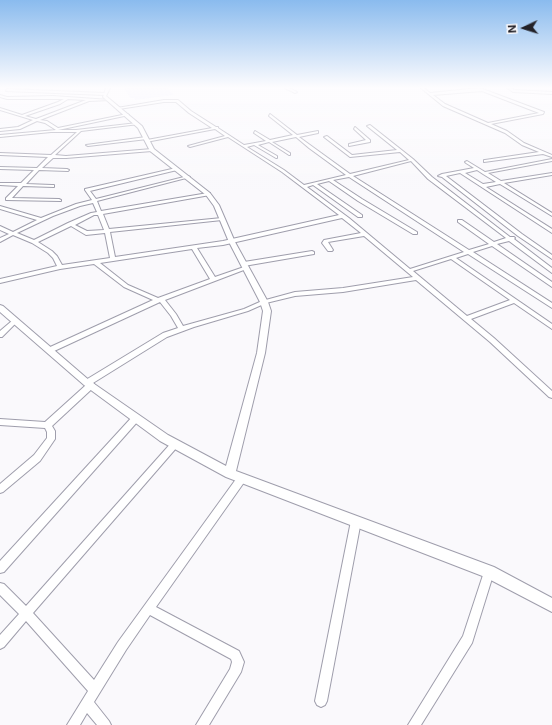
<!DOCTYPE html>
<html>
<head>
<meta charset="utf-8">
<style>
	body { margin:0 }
	#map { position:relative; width:552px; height:725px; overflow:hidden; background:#faf9fc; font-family:Inter,sans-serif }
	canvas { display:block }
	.north { position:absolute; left:504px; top:8px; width:40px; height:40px; -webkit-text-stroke:3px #faf9fc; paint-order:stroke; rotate:266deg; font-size:11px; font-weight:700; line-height:16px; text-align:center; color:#232228 }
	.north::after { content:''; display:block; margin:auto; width:14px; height:18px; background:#232228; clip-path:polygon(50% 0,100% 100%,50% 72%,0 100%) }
</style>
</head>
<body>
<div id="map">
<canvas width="552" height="725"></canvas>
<div class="north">N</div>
</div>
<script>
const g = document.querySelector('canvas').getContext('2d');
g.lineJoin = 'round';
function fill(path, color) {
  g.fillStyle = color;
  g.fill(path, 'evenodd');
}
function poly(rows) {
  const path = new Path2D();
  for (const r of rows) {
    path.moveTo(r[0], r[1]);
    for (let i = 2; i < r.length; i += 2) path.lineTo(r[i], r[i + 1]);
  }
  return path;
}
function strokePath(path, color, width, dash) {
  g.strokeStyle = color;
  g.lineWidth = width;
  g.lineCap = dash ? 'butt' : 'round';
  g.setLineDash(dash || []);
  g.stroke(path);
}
const built = poly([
	[124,88,167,88,174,95,135,100,134,98,130,98]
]);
const street = poly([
	[285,88,290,88,297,92,295,93,285,88],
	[424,88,430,93,480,88,544,112,543,114,491,124,507,131,524,143,552,155,552,157,543,154,484,162,484,160,485,160,539,152,522,145,505,133,443,106,421,88,424,88],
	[482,91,539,113,488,123,445,104,433,95,482,91],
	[507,88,511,88,514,90,552,92,552,94,513,92,507,88],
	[7,89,105,93,107,94,105,95,6,91,7,89],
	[0,95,7,97,53,96,110,100,89,101,40,120,47,121,58,128,127,114,129,115,58,130,76,130,137,123,139,124,81,131,55,155,66,156,152,149,154,150,152,151,66,158,53,158,42,168,67,169,69,170,68,171,39,170,26,184,52,185,54,185,54,187,23,186,12,198,59,199,61,200,61,201,6,200,6,198,18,186,0,185,0,183,21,183,34,170,0,169,0,167,37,168,48,157,0,155,0,153,51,155,77,132,51,132,0,137,0,135,56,130,45,123,37,121,20,129,0,131,0,129,18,127,33,120,0,110,0,108,22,115,58,102,64,99,7,99,0,97,0,95],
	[68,99,86,100,36,119,25,116,60,104,68,99],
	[164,100,178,100,191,111,216,127,218,127,218,128,244,145,266,141,254,133,255,131,270,140,293,135,269,116,270,114,297,135,318,131,318,133,299,137,350,174,409,160,400,152,350,157,324,137,327,136,352,155,397,150,367,126,370,125,413,159,432,177,510,237,514,237,515,238,514,239,552,268,552,273,509,241,497,244,552,282,552,287,492,246,473,252,552,303,552,308,468,254,456,258,552,324,552,329,514,303,471,319,494,338,552,391,552,398,549,397,490,342,416,280,343,292,295,296,266,303,248,311,194,327,167,337,93,383,95,385,94,387,52,426,55,431,55,439,40,461,3,492,0,493,0,484,34,455,47,438,47,432,45,428,0,425,0,419,45,422,86,385,83,383,84,381,163,333,178,328,171,316,160,302,52,352,48,352,47,350,48,348,153,300,124,287,94,264,60,269,0,283,0,279,57,266,53,258,48,253,32,243,13,235,0,242,0,238,9,234,0,230,0,226,13,232,37,220,0,209,0,206,41,218,76,204,92,200,85,190,85,189,176,168,178,169,177,170,90,191,96,199,188,176,190,177,97,201,101,211,208,193,210,193,210,195,103,214,109,229,222,218,224,219,222,220,110,232,115,257,223,241,339,215,282,172,228,137,190,147,188,146,225,136,215,129,146,142,146,140,147,140,212,128,189,113,176,102,164,102,119,109,117,108,164,100],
	[296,137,309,148,346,175,304,185,284,170,247,147,254,145,276,158,277,158,277,156,258,145,269,142,289,155,290,155,290,153,272,142,296,137],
	[411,161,428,179,506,238,494,242,462,220,458,220,458,222,489,244,469,250,353,176,411,161],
	[349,177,464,252,410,269,349,218,307,187,313,185,358,217,362,217,362,215,317,184,329,181,358,201,413,234,417,234,417,232,362,199,333,180,349,177],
	[93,203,97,212,91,213,68,223,34,240,17,233,53,216,80,206,93,203],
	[94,215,98,215,104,230,87,231,75,225,94,215],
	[342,218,361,233,324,240,322,243,328,251,332,251,333,250,328,242,364,236,413,277,343,288,295,292,262,301,244,309,183,326,176,314,165,300,249,268,248,267,244,267,215,277,197,248,223,245,342,218],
	[71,226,86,235,105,233,110,258,62,265,57,256,52,251,38,242,71,226],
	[192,249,210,279,158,298,128,285,100,263,192,249],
	[451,259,510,300,467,316,413,271,451,259],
	[355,127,370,140,370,142,349,146,349,144,366,140,354,129,355,127],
	[146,137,148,138,147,139,88,146,86,145,146,137],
	[552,159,552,161,488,173,501,181,552,173,552,175,504,183,552,213,552,216,500,184,486,187,552,229,552,233,460,173,446,176,522,234,552,255,552,259,518,236,442,177,438,176,442,174,474,168,466,163,465,162,467,161,485,172,552,159],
	[477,170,483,174,496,182,483,184,465,173,477,170],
	[312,251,314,252,314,254,244,266,241,264,244,262,312,251],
	[15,319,17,320,18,321,2,337,0,337,0,331,13,320,15,319],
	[136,415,139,416,140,418,139,420,4,572,0,573,0,561,133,416,136,415],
	[175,441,178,442,179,444,178,446,33,613,94,680,118,642,239,475,242,474,245,475,246,478,245,481,156,607,239,651,244,662,241,672,209,725,196,725,230,669,232,662,231,659,150,615,126,650,94,702,109,721,111,725,97,725,87,713,80,725,67,725,88,691,26,621,4,647,0,649,0,635,19,614,0,595,0,583,4,584,26,606,172,442,175,441],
	[356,517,359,518,361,521,327,701,325,705,321,707,317,705,315,701,351,521,353,518,356,517],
	[489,567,493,568,494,572,472,643,421,725,408,725,463,636,484,572,485,568,489,567]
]);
const secondary = poly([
	[106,88,110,88,106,96,142,126,154,149,210,193,219,205,235,242,268,302,271,311,265,353,236,471,494,567,552,598,552,612,485,577,226,477,160,441,84,385,0,312,0,305,3,306,90,381,168,435,226,466,257,353,263,311,260,302,229,242,214,206,206,195,150,151,138,128,103,97,106,88]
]);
fill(built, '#edecfe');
strokePath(street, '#9f9eac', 2);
strokePath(secondary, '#9f9eac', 2);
fill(street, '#fff');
fill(secondary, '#fff');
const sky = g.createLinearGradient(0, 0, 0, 190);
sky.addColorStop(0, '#8abbee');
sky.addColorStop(0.46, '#fdfcfe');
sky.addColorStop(1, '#fdfcfe00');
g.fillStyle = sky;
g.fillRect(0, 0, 552, 190);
</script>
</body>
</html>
